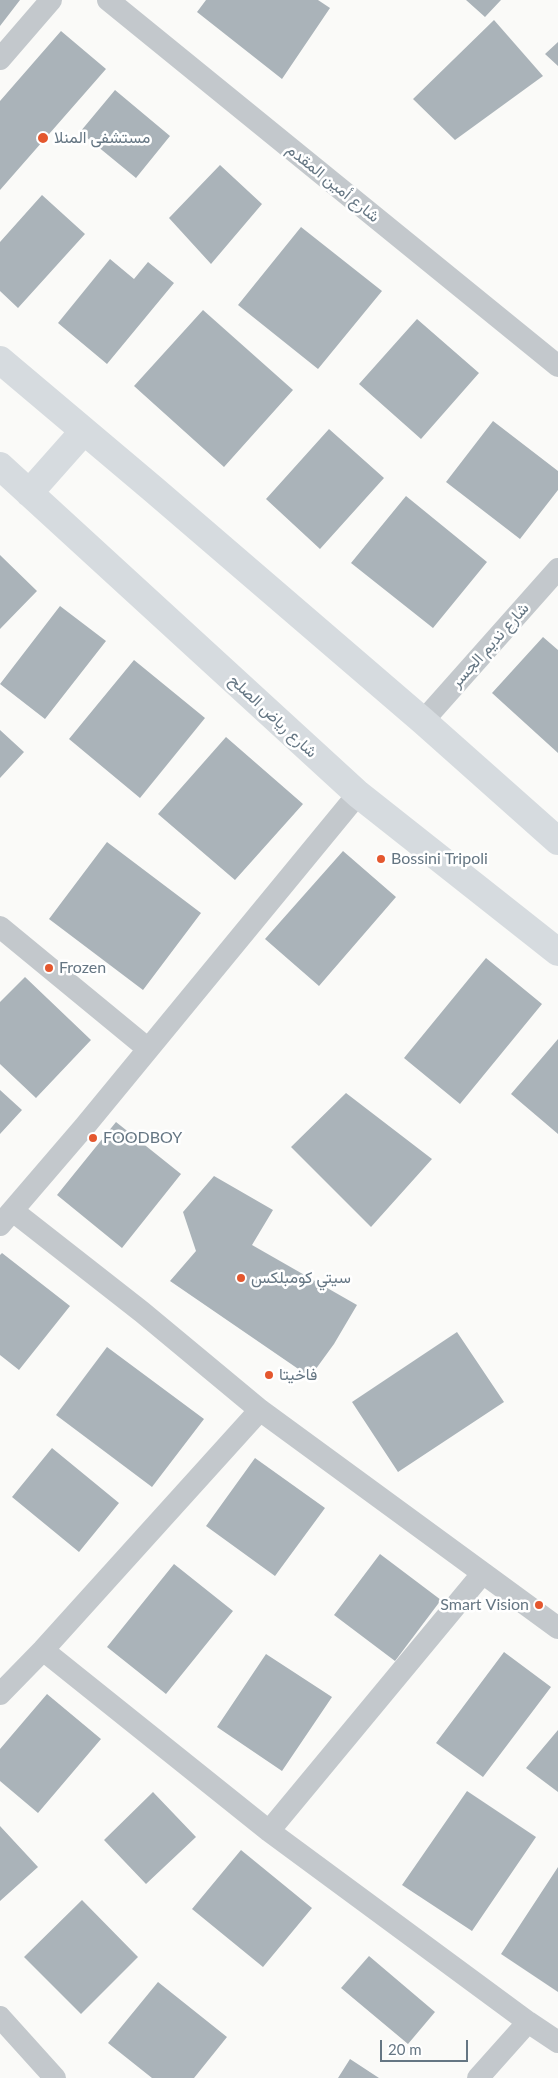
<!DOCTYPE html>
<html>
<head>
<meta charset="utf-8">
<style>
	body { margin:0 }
	#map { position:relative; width:558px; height:2078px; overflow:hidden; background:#fafaf8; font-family:Lato,sans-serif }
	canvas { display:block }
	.scale { position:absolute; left:380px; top:2040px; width:88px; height:22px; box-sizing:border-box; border:2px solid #657683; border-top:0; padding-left:6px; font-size:15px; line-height:18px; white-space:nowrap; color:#657683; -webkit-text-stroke:4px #fff; paint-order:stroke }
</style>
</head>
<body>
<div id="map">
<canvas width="558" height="2078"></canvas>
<div class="scale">20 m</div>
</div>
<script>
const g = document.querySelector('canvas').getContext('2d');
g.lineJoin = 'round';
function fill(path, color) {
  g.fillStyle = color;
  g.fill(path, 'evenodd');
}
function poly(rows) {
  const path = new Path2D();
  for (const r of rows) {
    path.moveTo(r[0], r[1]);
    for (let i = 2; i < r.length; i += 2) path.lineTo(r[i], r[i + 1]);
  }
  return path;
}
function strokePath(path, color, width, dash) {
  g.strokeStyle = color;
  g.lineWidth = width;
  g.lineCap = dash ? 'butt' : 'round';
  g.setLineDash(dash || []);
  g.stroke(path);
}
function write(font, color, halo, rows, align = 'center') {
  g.font = font + ' Lato,Vazirmatn,sans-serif';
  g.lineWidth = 5;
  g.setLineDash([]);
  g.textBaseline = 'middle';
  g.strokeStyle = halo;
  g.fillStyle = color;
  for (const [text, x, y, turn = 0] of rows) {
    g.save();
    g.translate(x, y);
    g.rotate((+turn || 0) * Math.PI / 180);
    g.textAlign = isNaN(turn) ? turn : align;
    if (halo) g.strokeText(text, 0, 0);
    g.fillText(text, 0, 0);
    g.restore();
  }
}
const building = poly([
	[0,0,20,0,0,26],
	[206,0,318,0,330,8,282,79,197,12],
	[466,0,501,0,485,17],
	[494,20,543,76,455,140,413,99],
	[61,31,106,69,0,190,0,101],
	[558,42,558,66,545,54],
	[115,90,170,136,136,178,80,132],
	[220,165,262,204,211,264,169,218],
	[42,195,85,234,18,308,0,291,0,242],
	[301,227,382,291,318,369,238,305],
	[110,259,134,279,148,262,174,283,107,364,58,323],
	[203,310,293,390,224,467,134,386],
	[417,319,479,373,421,439,359,384],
	[493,421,558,471,558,490,520,539,446,482],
	[329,429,384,478,320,549,266,499],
	[406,496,487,562,433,628,351,563],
	[0,555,37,591,0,629],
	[60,606,106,641,45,719,0,684],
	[543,637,558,650,558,753,492,693],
	[134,660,205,718,140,798,69,739],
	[0,730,24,752,0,778],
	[226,737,303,804,235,880,158,814],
	[107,842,201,913,143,990,49,919],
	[343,851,396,897,319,986,265,939],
	[486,958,542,1004,460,1104,404,1058],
	[25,977,91,1040,36,1098,0,1064,0,1002],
	[558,1039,558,1134,511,1094],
	[0,1090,22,1110,0,1134],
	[346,1093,432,1159,371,1227,291,1147],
	[116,1122,181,1174,122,1248,57,1195],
	[214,1176,273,1210,252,1245,357,1305,334,1344,310,1377,170,1281,196,1251,183,1212],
	[2,1253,70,1306,19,1370,0,1355,0,1255],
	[457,1332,504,1402,398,1472,352,1402],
	[107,1347,204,1419,152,1487,56,1415],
	[52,1448,119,1503,79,1552,12,1497],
	[255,1458,325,1508,275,1576,206,1526],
	[380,1554,441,1600,395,1661,334,1615],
	[174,1564,233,1611,166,1694,107,1647],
	[504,1652,551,1687,483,1777,436,1743],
	[266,1654,332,1697,282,1771,217,1727],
	[47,1694,101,1739,38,1813,0,1781,0,1749],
	[558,1730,558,1792,526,1768],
	[467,1791,536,1837,472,1931,402,1885],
	[153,1792,196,1837,146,1884,104,1840],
	[0,1826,38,1867,0,1901],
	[241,1850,312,1908,263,1967,192,1909],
	[558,1867,558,1992,501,1954],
	[82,1900,138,1957,81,2014,24,1957],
	[369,1956,435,2012,408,2044,341,1988],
	[158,1982,227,2037,194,2078,152,2078,108,2043],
	[350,2059,379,2078,338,2078]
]);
const street = poly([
	[108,0,558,366],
	[0,59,51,0],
	[423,721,558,569],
	[0,927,147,1048],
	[13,1211,142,1312,260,1410,558,1628],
	[0,1225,85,1126,358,794],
	[43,1650,269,1831,528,2022,558,2042],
	[0,1694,43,1650,260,1410],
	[269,1831,482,1574],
	[0,2017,55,2078],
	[478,2078,528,2022]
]);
const secondary = poly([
	[0,360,153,489,423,721,558,841],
	[0,466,358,794,558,952],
	[29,493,84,431]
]);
const markers = [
	[43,138,6,"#e4572e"],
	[381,859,5,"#e4572e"],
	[49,968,5,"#e4572e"],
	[93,1138,5,"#e4572e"],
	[241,1278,5,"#e4572e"],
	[269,1375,5,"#e4572e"],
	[539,1605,5,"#e4572e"]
];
const poiNames = [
	["مستشفى المنلا",54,138],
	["Bossini Tripoli",391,859],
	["Frozen",59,968],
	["FOODBOY",103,1138],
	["سيتي كومبلكس",251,1278],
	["فاخيتا",279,1375],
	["Smart Vision",529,1605,"right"]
];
const streetNames = [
	["شارع أمين المقدم",333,183,39],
	["شارع نديم الجسر",490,645,-48],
	["شارع رياض الصلح",273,716,43]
];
fill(building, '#aab3b9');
strokePath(street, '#c3c8cc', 22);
strokePath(secondary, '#d6dbdf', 28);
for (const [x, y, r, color] of markers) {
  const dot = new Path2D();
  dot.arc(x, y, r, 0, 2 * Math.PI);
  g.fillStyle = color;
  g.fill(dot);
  strokePath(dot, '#fff', 2);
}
write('16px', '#657683', '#fff', poiNames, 'left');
write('16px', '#657683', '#fff', streetNames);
</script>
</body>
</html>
